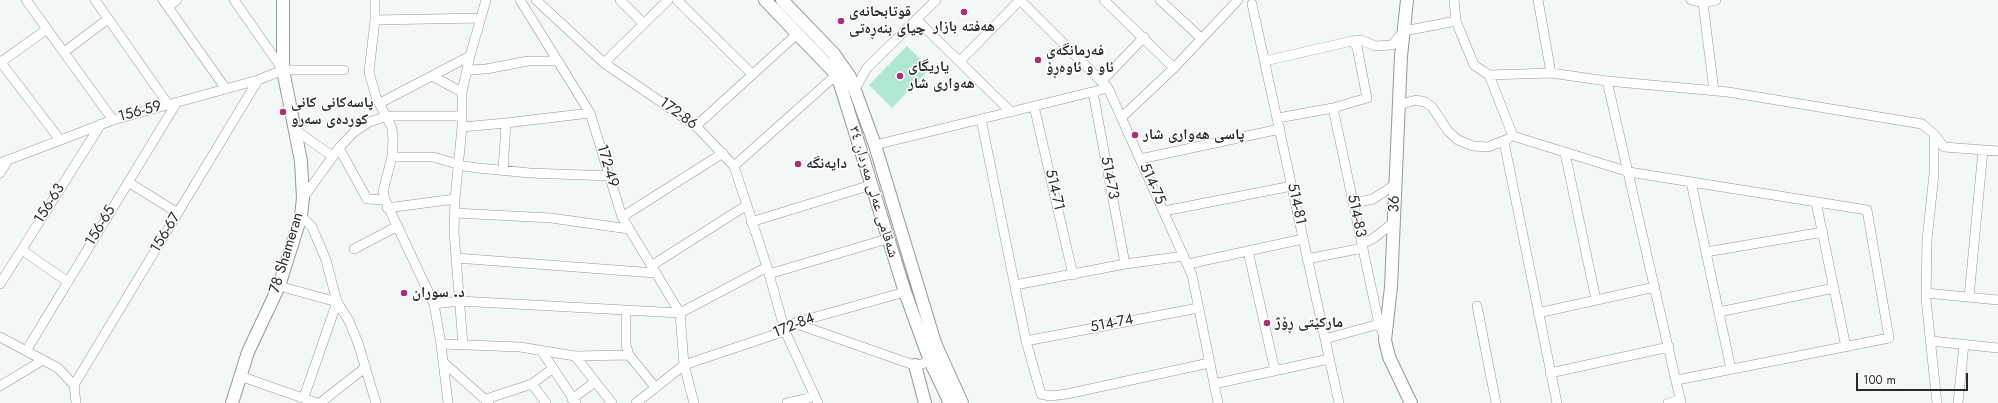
<!DOCTYPE html>
<html>
<head>
<meta charset="utf-8">
<style>
	body { margin:0 }
	#map { position:relative; width:1998px; height:403px; overflow:hidden; background:#f2f8f5; font-family:Jost,sans-serif }
	canvas { display:block }
	.scale { position:absolute; left:1856px; top:373px; width:112px; height:18px; box-sizing:border-box; border:2px solid #282a29; border-top:0; padding-left:5px; font-size:12px; line-height:14px; white-space:nowrap; color:#282a29; -webkit-text-stroke:3px #fff; paint-order:stroke }
</style>
</head>
<body>
<div id="map">
<canvas width="1998" height="403"></canvas>
<div class="scale">100 m</div>
</div>
<script>
const g = document.querySelector('canvas').getContext('2d');
g.lineJoin = 'round';
function fill(path, color) {
  g.fillStyle = color;
  g.fill(path, 'evenodd');
}
function poly(rows) {
  const path = new Path2D();
  for (const r of rows) {
    path.moveTo(r[0], r[1]);
    for (let i = 2; i < r.length; i += 2) path.lineTo(r[i], r[i + 1]);
  }
  return path;
}
function strokePath(path, color, width, dash) {
  g.strokeStyle = color;
  g.lineWidth = width;
  g.lineCap = dash ? 'butt' : 'round';
  g.setLineDash(dash || []);
  g.stroke(path);
}
function write(font, color, halo, rows, align = 'center') {
  g.font = font + ' Jost,"Noto Naskh Arabic",sans-serif';
  g.lineWidth = 3;
  g.setLineDash([]);
  g.textBaseline = 'middle';
  g.strokeStyle = halo;
  g.fillStyle = color;
  for (const [text, x, y, turn = 0] of rows) {
    g.save();
    g.translate(x, y);
    g.rotate((+turn || 0) * Math.PI / 180);
    g.textAlign = isNaN(turn) ? turn : align;
    if (halo) g.strokeText(text, 0, 0);
    g.fillText(text, 0, 0);
    g.restore();
  }
}
const green = poly([
	[907,46,930,68,892,108,869,85]
]);
const street = poly([
	[26,0,113,120],
	[95,0,168,104],
	[163,0,226,89],
	[234,0,283,70],
	[375,0,375,20,369,72,376,97,392,128,393,140,392,157,383,191,385,200,434,304,441,344,448,403],
	[520,0,590,113,622,217,680,313,684,365,694,403],
	[536,0,604,63,696,126,734,166,767,267,785,331,818,403],
	[620,0,644,24],
	[677,0,752,74],
	[1020,0,1108,88,1192,275,1218,403],
	[1104,0,1174,68],
	[1160,0,1201,38],
	[1454,0,1456,21,1474,65,1489,75,1551,73,1607,81,1728,92,1922,124,1934,134,1944,147,1998,151],
	[1538,0,1551,73],
	[1691,0,1703,3,1716,0],
	[1703,3,1714,91],
	[1252,4,1339,403],
	[168,7,177,0],
	[375,20,481,18],
	[917,20,1011,112],
	[64,52,108,19],
	[0,61,60,140],
	[960,61,1020,0],
	[1265,61,1352,41,1361,40,1375,46,1392,45,1404,31,1456,21],
	[1,62,47,29],
	[604,63,668,0],
	[468,70,486,69,528,61,558,61],
	[1489,75,1513,136,1629,172,1867,210,1889,338,1677,380],
	[432,76,462,92],
	[1102,81,1144,37],
	[1607,81,1681,403],
	[855,89,867,68,936,0],
	[1093,92,1125,264],
	[380,103,470,56],
	[1399,105,1416,100,1425,102,1432,107,1448,131,1458,140,1473,146,1488,147,1508,139],
	[1034,106,1073,275],
	[1333,108,1379,324,1385,338],
	[1122,117,1174,68,1238,0],
	[1278,118,1333,108,1367,98,1357,47,1352,41],
	[981,119,1026,341,1041,394,1050,396,1067,394,1209,363],
	[696,126,797,34],
	[462,127,506,123],
	[294,129,332,156],
	[1934,134,1934,174,1927,240,1926,299,1937,403],
	[1504,142,1557,403],
	[875,145,1108,88],
	[339,148,367,199,385,200],
	[1565,153,1596,300],
	[392,157,433,157,464,166,478,168,530,173,611,176],
	[1140,159,1280,129],
	[0,163,113,120,258,80,283,70,344,70],
	[734,166,835,76],
	[503,170,506,123,590,113],
	[0,173,8,160],
	[128,182,178,213],
	[1691,182,1731,369],
	[303,198,339,148,354,132,369,122,388,116,461,116],
	[1816,202,1846,347],
	[1354,203,1373,199,1396,184],
	[387,208,455,199],
	[1164,211,1292,186],
	[455,213,551,218,629,229],
	[301,216,312,227,326,260,337,302,349,321,358,343,376,403],
	[622,217,723,153],
	[751,222,871,185],
	[1362,244,1374,238,1394,222],
	[354,249,398,226],
	[22,250,68,282],
	[1248,251,1275,371],
	[1706,252,1823,232],
	[456,258,655,273],
	[1307,259,1363,248],
	[1188,264,1303,239],
	[651,266,747,205],
	[769,274,887,239],
	[0,284,101,124],
	[1015,285,1125,264,1184,256],
	[279,286,337,302,304,397],
	[1926,293,1998,300],
	[1969,297,1983,150],
	[434,304,459,301,680,313,767,267],
	[1477,306,1496,403],
	[626,311,626,345,629,355,655,387],
	[1719,312,1834,288],
	[1538,313,1655,287],
	[794,323,911,364,919,365,930,361],
	[0,337,58,368,74,385,76,403],
	[1325,339,1379,324],
	[1026,341,1198,308],
	[1931,341,1998,348],
	[441,344,520,347,575,356,629,355],
	[463,345,454,232,455,199,462,127,462,92,470,56,486,0],
	[541,350,576,403],
	[26,351,177,102],
	[575,356,612,403],
	[443,362,489,403],
	[1550,373,1669,347],
	[240,376,317,403],
	[532,384,546,403],
	[1214,384,1329,359],
	[74,385,258,80],
	[0,386,43,360],
	[486,399,532,384,552,369],
	[572,399,595,382],
	[320,403,366,367],
	[636,403,684,365,785,331,794,323,905,292],
	[787,403,814,397],
	[1668,403,1681,400],
	[1958,403,1964,344]
]);
const secondary = poly([
	[765,0,833,71,840,84,905,292,930,361,950,403],
	[782,0,834,54,850,77,875,145,935,343,962,403],
	[1407,0,1401,56,1391,287,1385,340,1389,357,1411,403],
	[915,365,925,403],
	[232,403,248,352,279,286,301,216,303,198,301,161,283,70,283,0]
]);
const markers = [
	[964,12,4,"#ad2d7b"],
	[841,21,4,"#ad2d7b"],
	[1038,60,4,"#ad2d7b"],
	[900,76,4,"#ad2d7b"],
	[283,112,4,"#ad2d7b"],
	[1135,135,4,"#ad2d7b"],
	[798,164,4,"#ad2d7b"],
	[404,293,4,"#ad2d7b"],
	[1267,323,4,"#ad2d7b"]
];
const poiNames = [
	["قوتابحانەی",849,12],
	["چیای بنەڕەتی",849,29],
	["هەفتە بازار",964,27,"center"],
	["فەرمانگەی",1046,51],
	["ئاو و ئاوەڕۆ",1046,68],
	["یاریگای",908,67],
	["هەواری شار",908,84],
	["پاسەکانی کانی",291,103],
	["کوردەی سەرو",291,120],
	["پاسی هەواری شار",1143,135],
	["دایەنگە",806,164],
	["د. سوران",412,293],
	["مارکێتی ڕۆژ",1275,323]
];
const streetNames = [
	["156-59",140,112,-15],
	["172-86",678,114,36],
	["172-49",607,166,73],
	["514-73",1109,178,79],
	["514-75",1152,184,66],
	["514-71",1054,190,77],
	["شەقامی عەلی مەردان ٣٤",873,192,73],
	["156-63",50,204,-58],
	["514-81",1296,204,78],
	["36",1395,204,-88],
	["514-83",1356,216,78],
	["156-65",101,226,-59],
	["156-67",166,233,-59],
	["78 Shameran",287,253,-73],
	["514-74",1112,324,-11],
	["172-84",794,326,-22]
];
fill(green, '#b0e7d0');
strokePath(street, '#939996', 10);
strokePath(secondary, '#939996', 14);
strokePath(street, '#fff', 9);
strokePath(secondary, '#fff', 12);
for (const [x, y, r, color] of markers) {
  const dot = new Path2D();
  dot.arc(x, y, r, 0, 2 * Math.PI);
  g.fillStyle = color;
  g.fill(dot);
  strokePath(dot, '#fff', 1.5);
}
write('bold 15px', '#282a29', '#fff', poiNames, 'left');
write('15px', '#282a29', '#fff', streetNames);
</script>
</body>
</html>
